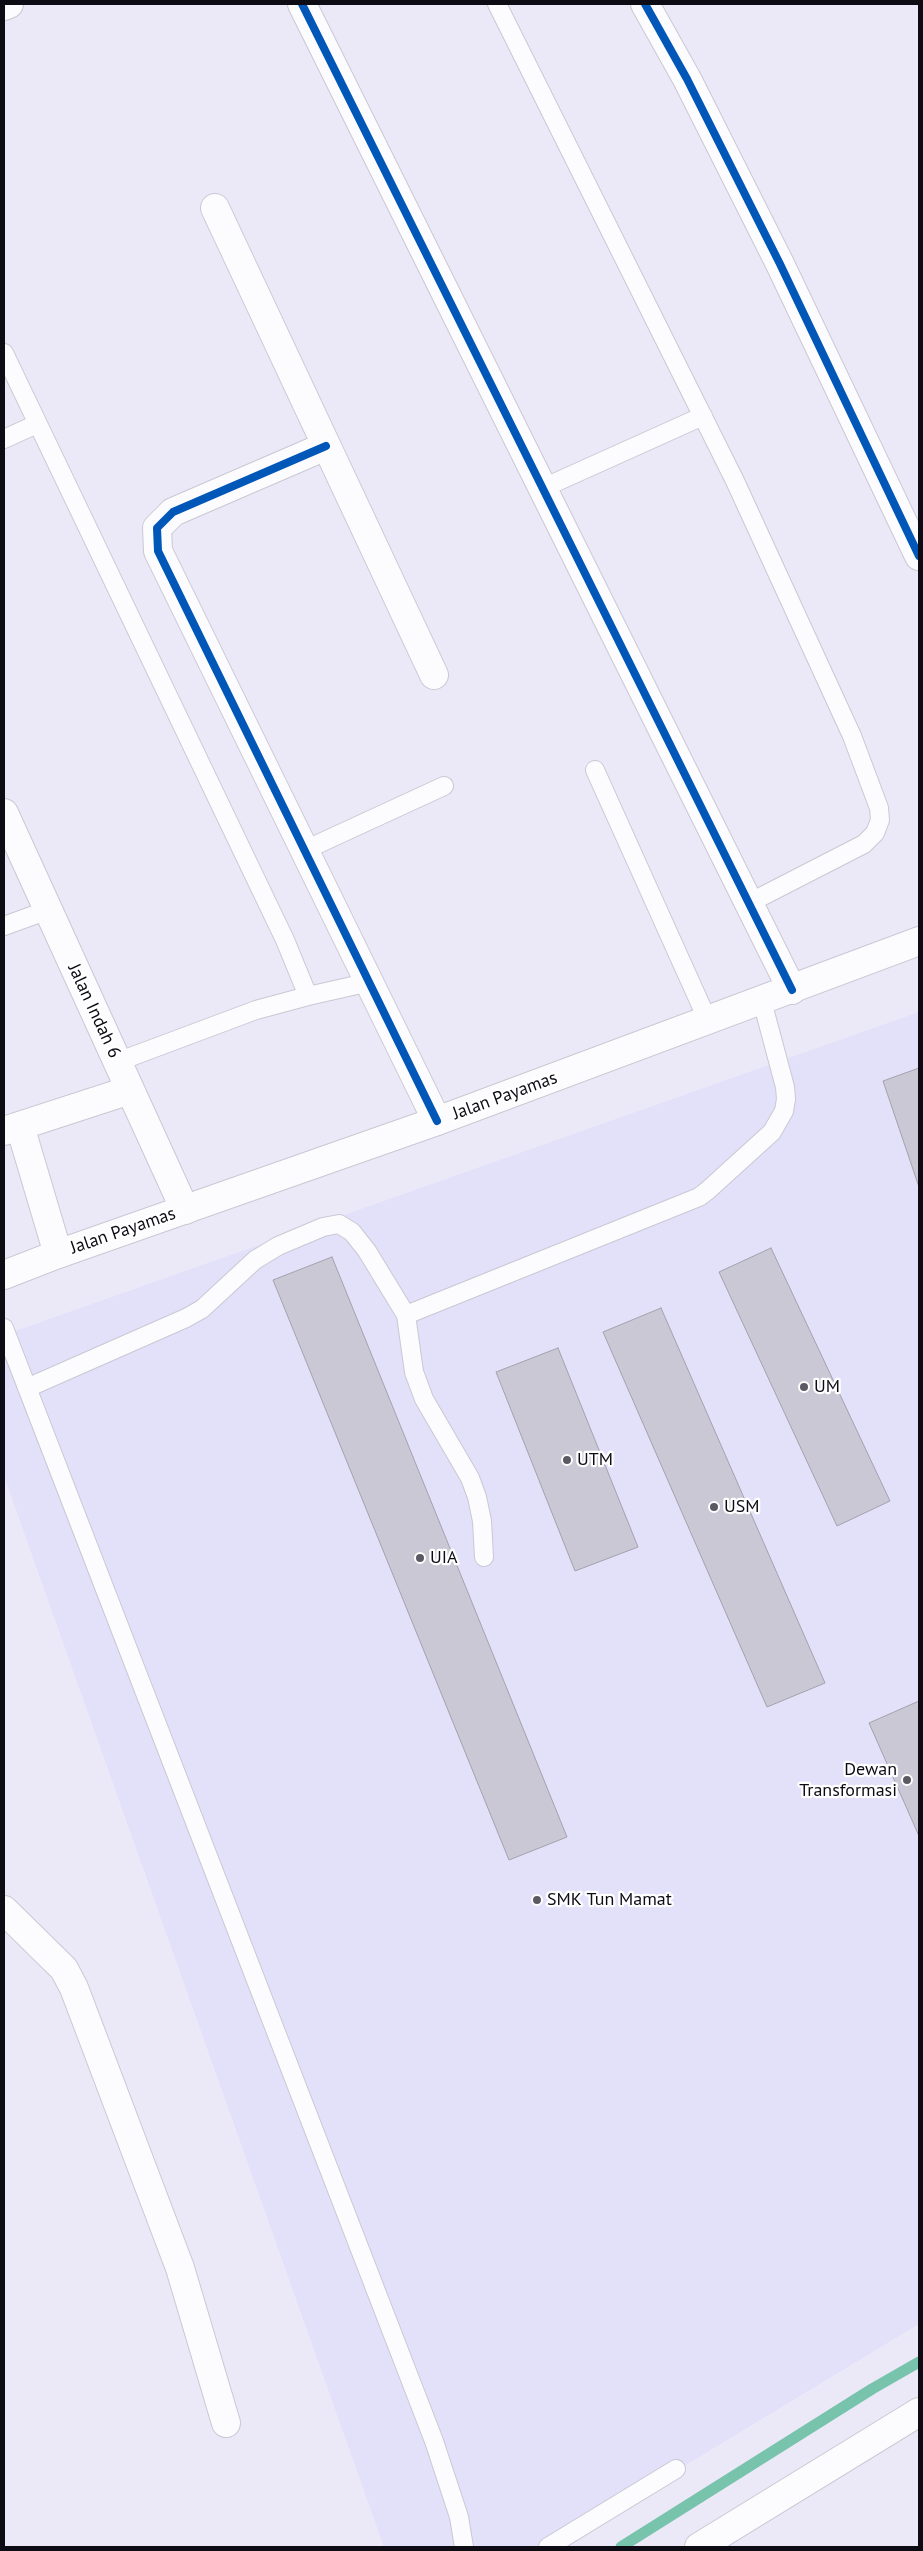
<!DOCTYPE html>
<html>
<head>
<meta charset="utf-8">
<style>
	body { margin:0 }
	#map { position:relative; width:923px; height:2551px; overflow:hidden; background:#ebe9f8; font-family:"PT Sans",sans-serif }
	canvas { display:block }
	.frame { position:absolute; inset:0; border:5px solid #0d0c15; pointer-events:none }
</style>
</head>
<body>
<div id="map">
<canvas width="923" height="2551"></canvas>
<div class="frame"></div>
</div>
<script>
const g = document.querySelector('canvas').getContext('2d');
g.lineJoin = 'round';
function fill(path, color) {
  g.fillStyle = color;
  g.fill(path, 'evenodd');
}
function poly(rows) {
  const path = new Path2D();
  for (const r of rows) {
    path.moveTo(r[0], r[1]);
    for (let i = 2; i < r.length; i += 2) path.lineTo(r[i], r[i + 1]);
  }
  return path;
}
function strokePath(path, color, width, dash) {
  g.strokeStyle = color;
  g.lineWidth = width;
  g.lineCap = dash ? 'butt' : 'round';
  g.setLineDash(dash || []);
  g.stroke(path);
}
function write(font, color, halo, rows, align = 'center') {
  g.font = font + ' "PT Sans",sans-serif';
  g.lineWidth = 4.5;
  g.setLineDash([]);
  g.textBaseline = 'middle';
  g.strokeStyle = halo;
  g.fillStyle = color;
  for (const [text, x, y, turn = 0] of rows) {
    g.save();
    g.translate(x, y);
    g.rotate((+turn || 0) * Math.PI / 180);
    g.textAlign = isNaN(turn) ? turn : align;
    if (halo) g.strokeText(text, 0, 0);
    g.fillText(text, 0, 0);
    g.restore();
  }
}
const built = poly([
	[919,1012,919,2324,550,2547,384,2547,4,1476,4,1335]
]);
const stream = poly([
	[621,2547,872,2389,919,2362]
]);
const building = poly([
	[919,1068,919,1187,883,1081,919,1068],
	[771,1248,890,1501,837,1526,719,1272,771,1248],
	[332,1257,567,1837,509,1860,273,1280,332,1257],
	[661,1308,825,1683,767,1707,603,1332,661,1308],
	[558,1348,638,1547,575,1571,496,1372,558,1348],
	[919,1701,919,1836,869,1723,919,1701]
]);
const service = poly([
	[497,4,735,481,852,736,879,808,880,820,875,833,864,844,749,903],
	[4,353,285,940,308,996,256,1010,117,1062],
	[4,439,37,424],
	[543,488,703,416],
	[595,770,708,1021],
	[305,850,444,786],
	[4,926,48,910],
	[308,996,370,982],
	[406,1315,699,1197,707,1191,772,1132,784,1111,786,1099,785,1087,762,1001],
	[4,1328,434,2441,459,2517,464,2547],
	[27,1388,186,1318,202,1309,255,1260,278,1246,323,1227,339,1224,352,1232,367,1251,406,1315,414,1372,424,1399,470,1478,477,1497,482,1521,484,1557],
	[548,2547,676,2469]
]);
const minor = poly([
	[302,4,792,990],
	[645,4,687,79,780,264,919,556],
	[4,6,9,4],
	[215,208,434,675],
	[326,446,173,512,157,528,158,551,437,1121],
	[4,813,185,1210],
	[20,1126,58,1254],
	[4,1131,130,1090],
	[4,1910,64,1969,74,1988,180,2268,226,2423],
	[699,2547,919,2412]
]);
const trunk = poly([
	[4,1275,58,1254,437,1121,919,941]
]);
const cycleway = poly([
	[302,4,792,990],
	[645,4,687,79,780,264,919,556],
	[326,446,173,512,157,528,158,551,437,1121]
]);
const markers = [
	[804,1387,5,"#5b5964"],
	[567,1460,5,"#5b5964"],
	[714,1507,5,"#5b5964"],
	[420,1558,5,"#5b5964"],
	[907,1780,5,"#5b5964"],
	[537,1900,5,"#5b5964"]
];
const streetNames = [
	["Jalan Indah 6",94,1011,65],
	["Jalan Payamas",505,1096,-20],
	["Jalan Payamas",123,1231,-19]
];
const poiNames = [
	["UM",814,1387],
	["UTM",577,1460],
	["USM",724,1507],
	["UIA",430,1558],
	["Dewan",897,1770,"right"],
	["Transformasi",897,1791,"right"],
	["SMK Tun Mamat",547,1900]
];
fill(built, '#e3e0fa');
strokePath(stream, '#78c3ab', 11);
fill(building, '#c9c8d4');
strokePath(building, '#a4a2ae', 1);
strokePath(service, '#c9c8d3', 20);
strokePath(minor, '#c9c8d3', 30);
strokePath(trunk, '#c9c8d3', 30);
strokePath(service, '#fcfcfe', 18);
strokePath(minor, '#fcfcfe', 28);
strokePath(trunk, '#fcfcfe', 28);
strokePath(cycleway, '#0057b8', 8);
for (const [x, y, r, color] of markers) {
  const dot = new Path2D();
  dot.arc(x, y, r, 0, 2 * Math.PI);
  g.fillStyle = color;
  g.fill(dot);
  strokePath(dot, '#fff', 2);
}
write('18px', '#0d0c15', '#fff', streetNames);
write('18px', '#0d0c15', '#fff', poiNames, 'left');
</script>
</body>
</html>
